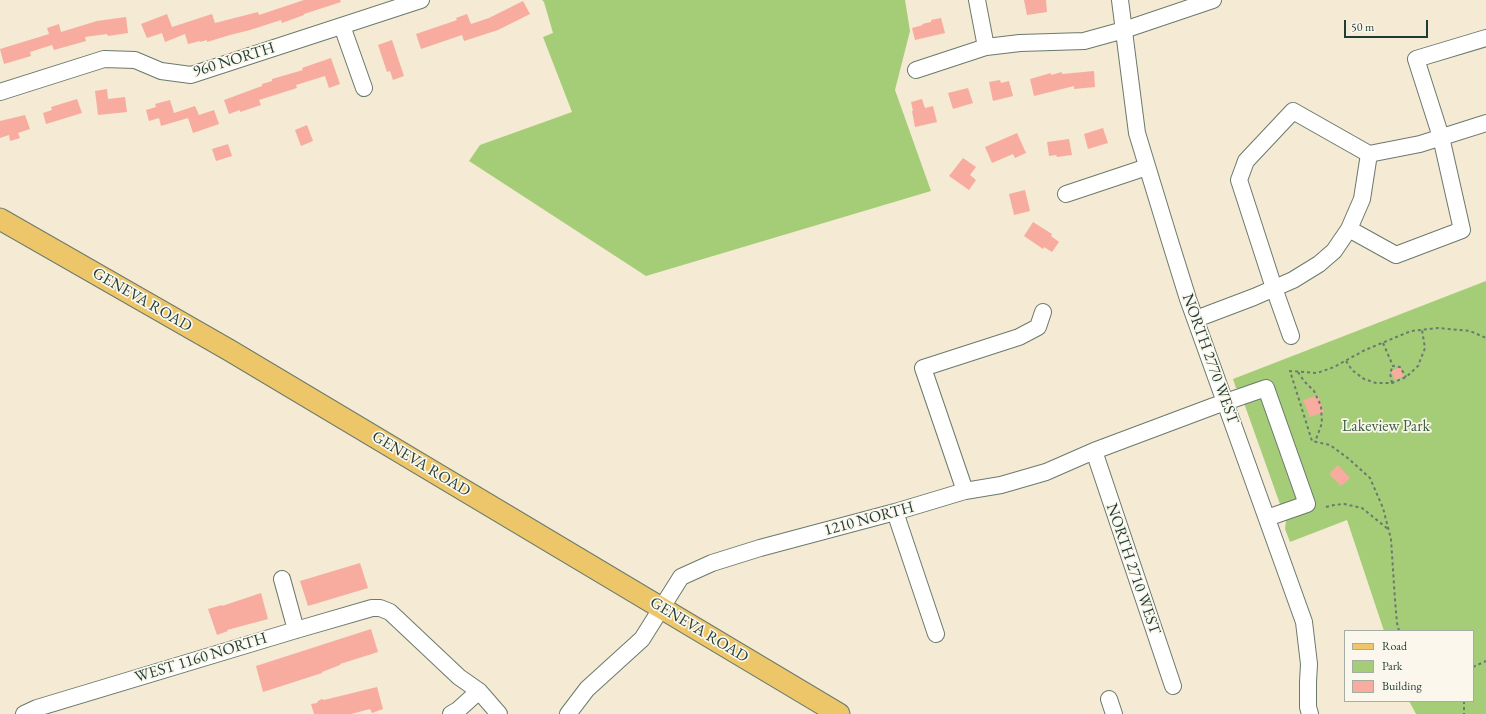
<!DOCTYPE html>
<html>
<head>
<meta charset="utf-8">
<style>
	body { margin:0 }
	#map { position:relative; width:1486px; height:714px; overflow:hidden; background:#f5ead3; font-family:"EB Garamond",serif }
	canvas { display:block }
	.legend { position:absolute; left:1344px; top:630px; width:130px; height:72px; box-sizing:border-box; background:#fbf7ec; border:1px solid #a3ada2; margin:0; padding:5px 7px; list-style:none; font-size:12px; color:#1f3d34 }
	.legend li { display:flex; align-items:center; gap:8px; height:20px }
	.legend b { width:20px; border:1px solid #a3ada2 }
	.scale { position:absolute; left:1344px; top:20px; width:84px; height:18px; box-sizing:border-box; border:2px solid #1f3d34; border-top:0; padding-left:5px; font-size:12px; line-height:14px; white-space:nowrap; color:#1f3d34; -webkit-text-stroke:3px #fbf7ec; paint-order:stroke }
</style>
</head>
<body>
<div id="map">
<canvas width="1486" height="714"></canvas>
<ul class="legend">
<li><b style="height:5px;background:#ecc669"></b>Road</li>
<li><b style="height:11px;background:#a5cd77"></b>Park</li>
<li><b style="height:11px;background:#f7ac9f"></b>Building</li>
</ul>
<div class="scale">50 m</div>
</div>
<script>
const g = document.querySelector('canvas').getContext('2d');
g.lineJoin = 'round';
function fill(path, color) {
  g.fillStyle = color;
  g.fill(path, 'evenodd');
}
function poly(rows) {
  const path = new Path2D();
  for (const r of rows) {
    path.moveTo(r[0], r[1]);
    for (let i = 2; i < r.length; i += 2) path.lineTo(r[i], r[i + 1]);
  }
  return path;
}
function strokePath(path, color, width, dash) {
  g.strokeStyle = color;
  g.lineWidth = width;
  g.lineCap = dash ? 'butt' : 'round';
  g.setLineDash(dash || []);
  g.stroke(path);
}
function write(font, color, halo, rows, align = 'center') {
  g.font = font + ' "EB Garamond",serif';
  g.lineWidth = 3.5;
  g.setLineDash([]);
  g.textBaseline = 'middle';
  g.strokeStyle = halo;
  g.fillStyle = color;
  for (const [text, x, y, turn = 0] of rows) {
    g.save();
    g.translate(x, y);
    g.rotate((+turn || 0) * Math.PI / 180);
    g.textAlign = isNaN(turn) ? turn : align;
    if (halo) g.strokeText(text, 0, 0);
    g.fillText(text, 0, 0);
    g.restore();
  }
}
const green = poly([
	[542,0,905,0,910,31,895,90,931,191,646,276,469,161,480,145,572,112,543,37,553,33,544,2],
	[1486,281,1486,714,1416,714,1409,701,1473,701,1473,631,1384,631,1347,520,1290,542,1285,529,1286,521,1239,389,1236,388,1233,379]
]);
const building = poly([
	[304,0,340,0,341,2,304,14,304,15,282,23,281,20,250,30,230,35,207,42,207,40,200,42,200,41,188,44,185,34,165,42,162,33,147,38,141,24,167,14,172,27,212,14,215,23,258,12,259,15],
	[1024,0,1046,0,1047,12,1027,15],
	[523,1,530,14,498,30,464,41,462,35,421,49,416,34,457,20,456,18,467,14,471,24,489,18],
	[126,17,128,33,108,36,107,34,85,37,86,41,54,50,52,45,30,52,31,56,4,64,0,49,49,34,47,28,59,24,61,32,97,21],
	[941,18,945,33,915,40,912,28,923,25,922,24,931,22,931,20],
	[392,40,404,76,393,80,390,71,387,72,378,45],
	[331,58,340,84,329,88,325,76,296,85,297,88,259,100,261,105,240,112,240,110,229,114,224,100,262,86,262,84,272,81,272,79,303,70,302,68],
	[1094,71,1095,87,1074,89,1074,86,1034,96,1030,79,1051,73,1051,75,1062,72,1062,74],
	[1000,80,1001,83,1009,81,1013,96,993,101,989,82],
	[968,88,973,103,953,109,948,93],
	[107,89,108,99,125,97,127,112,98,115,95,91],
	[77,99,82,113,46,124,43,113,52,110,51,107],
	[922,99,925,108,933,106,937,122,915,127,912,111,913,111,911,102],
	[170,100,174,113,195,106,199,115,214,110,219,124,193,133,188,118,161,126,159,118,149,121,146,110,156,107,155,104],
	[25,115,30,129,18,133,20,138,10,141,9,135,0,138,0,121],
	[307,125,313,141,301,146,295,130],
	[1103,128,1108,143,1088,149,1084,134],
	[1017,133,1026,153,1015,158,1013,154,992,163,985,147],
	[1069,139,1072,155,1057,157,1056,155,1049,156,1047,142],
	[228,144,232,156,216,161,212,149],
	[963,158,976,167,970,175,976,180,969,190,949,176],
	[1025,190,1030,211,1014,215,1009,194],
	[1033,222,1052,234,1051,236,1059,242,1052,252,1044,247,1043,249,1024,236],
	[1400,367,1404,376,1395,380,1391,371],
	[1318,395,1324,412,1310,417,1303,400],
	[1338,465,1350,478,1341,486,1329,474],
	[360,563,368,588,308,606,300,581],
	[261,593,268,619,227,630,228,631,217,635,208,609,222,605,222,606],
	[371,629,378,652,340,664,340,665,322,672,322,673,263,692,256,666],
	[377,687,383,709,372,713,370,709,351,714,314,714,311,704,317,703,318,701,322,699,324,700]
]);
const path = poly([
	[1383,343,1393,366,1400,367,1406,377],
	[1346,361,1352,370,1364,379,1376,383,1392,383,1406,377,1418,366,1425,348,1422,330],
	[1298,372,1304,381,1314,391,1321,406,1322,423,1315,442],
	[1392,383,1390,373,1393,366],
	[1326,507,1334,505,1344,504,1362,508,1388,529],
	[1399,631,1397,623,1395,600,1391,539,1383,508,1370,478,1349,459,1330,445,1312,441,1290,371,1317,373,1334,367,1365,350,1411,331,1438,328,1470,331,1486,338],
	[1473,667,1486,661],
	[1464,701,1464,714]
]);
const minor = poly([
	[977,0,986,47],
	[1120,0,1137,133,1169,238,1188,299,1304,622,1309,664,1308,682,1308,707,1310,714],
	[342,26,364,88],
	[916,70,986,47,1020,43,1084,41,1124,30,1213,0],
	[0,92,104,59,135,60,161,71,191,75,421,0],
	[1066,194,1147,167],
	[1349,229,1396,255,1462,230,1441,137,1416,59,1486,38],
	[1196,319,1254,297,1293,280,1319,264,1334,251,1349,229,1362,199,1369,154],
	[1291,336,1274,288,1239,180,1246,161,1293,111,1369,154,1420,144,1486,123],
	[1094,451,1173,686],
	[965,491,923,368,1019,337,1038,327,1043,312],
	[895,512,936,634],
	[282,579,296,630],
	[1109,699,1114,714],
	[24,714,37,708,296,630,372,608,380,608,390,612,459,677,479,691,499,714],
	[451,714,458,710,479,691],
	[568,714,587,689,642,639,681,577,712,563,760,548,895,512,965,491,1001,485,1046,472,1094,451,1214,406,1266,388,1307,504,1267,518]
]);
const major = poly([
	[0,219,229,350,839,714]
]);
const streetNames = [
	["960 NORTH",234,60,-17],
	["GENEVA ROAD",142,300,30],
	["NORTH 2770 WEST",1210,359,70],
	["GENEVA ROAD",421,464,31],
	["1210 NORTH",869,519,-15],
	["NORTH 2710 WEST",1133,569,71],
	["GENEVA ROAD",699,630,31],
	["WEST 1160 NORTH",201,658,-17]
];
const parkNames = [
	["Lakeview Park",1386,427]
];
fill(green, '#a5cd77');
fill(building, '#f7ac9f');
strokePath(minor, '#6a7a6c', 18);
strokePath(major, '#6a7a6c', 23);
strokePath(path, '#6a7a6c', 2, [3, 3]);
strokePath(minor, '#fff', 16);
strokePath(major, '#ecc669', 21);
write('16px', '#1f3d34', '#fbf7ec', streetNames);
write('16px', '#406145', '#fbf7ec', parkNames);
</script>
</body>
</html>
